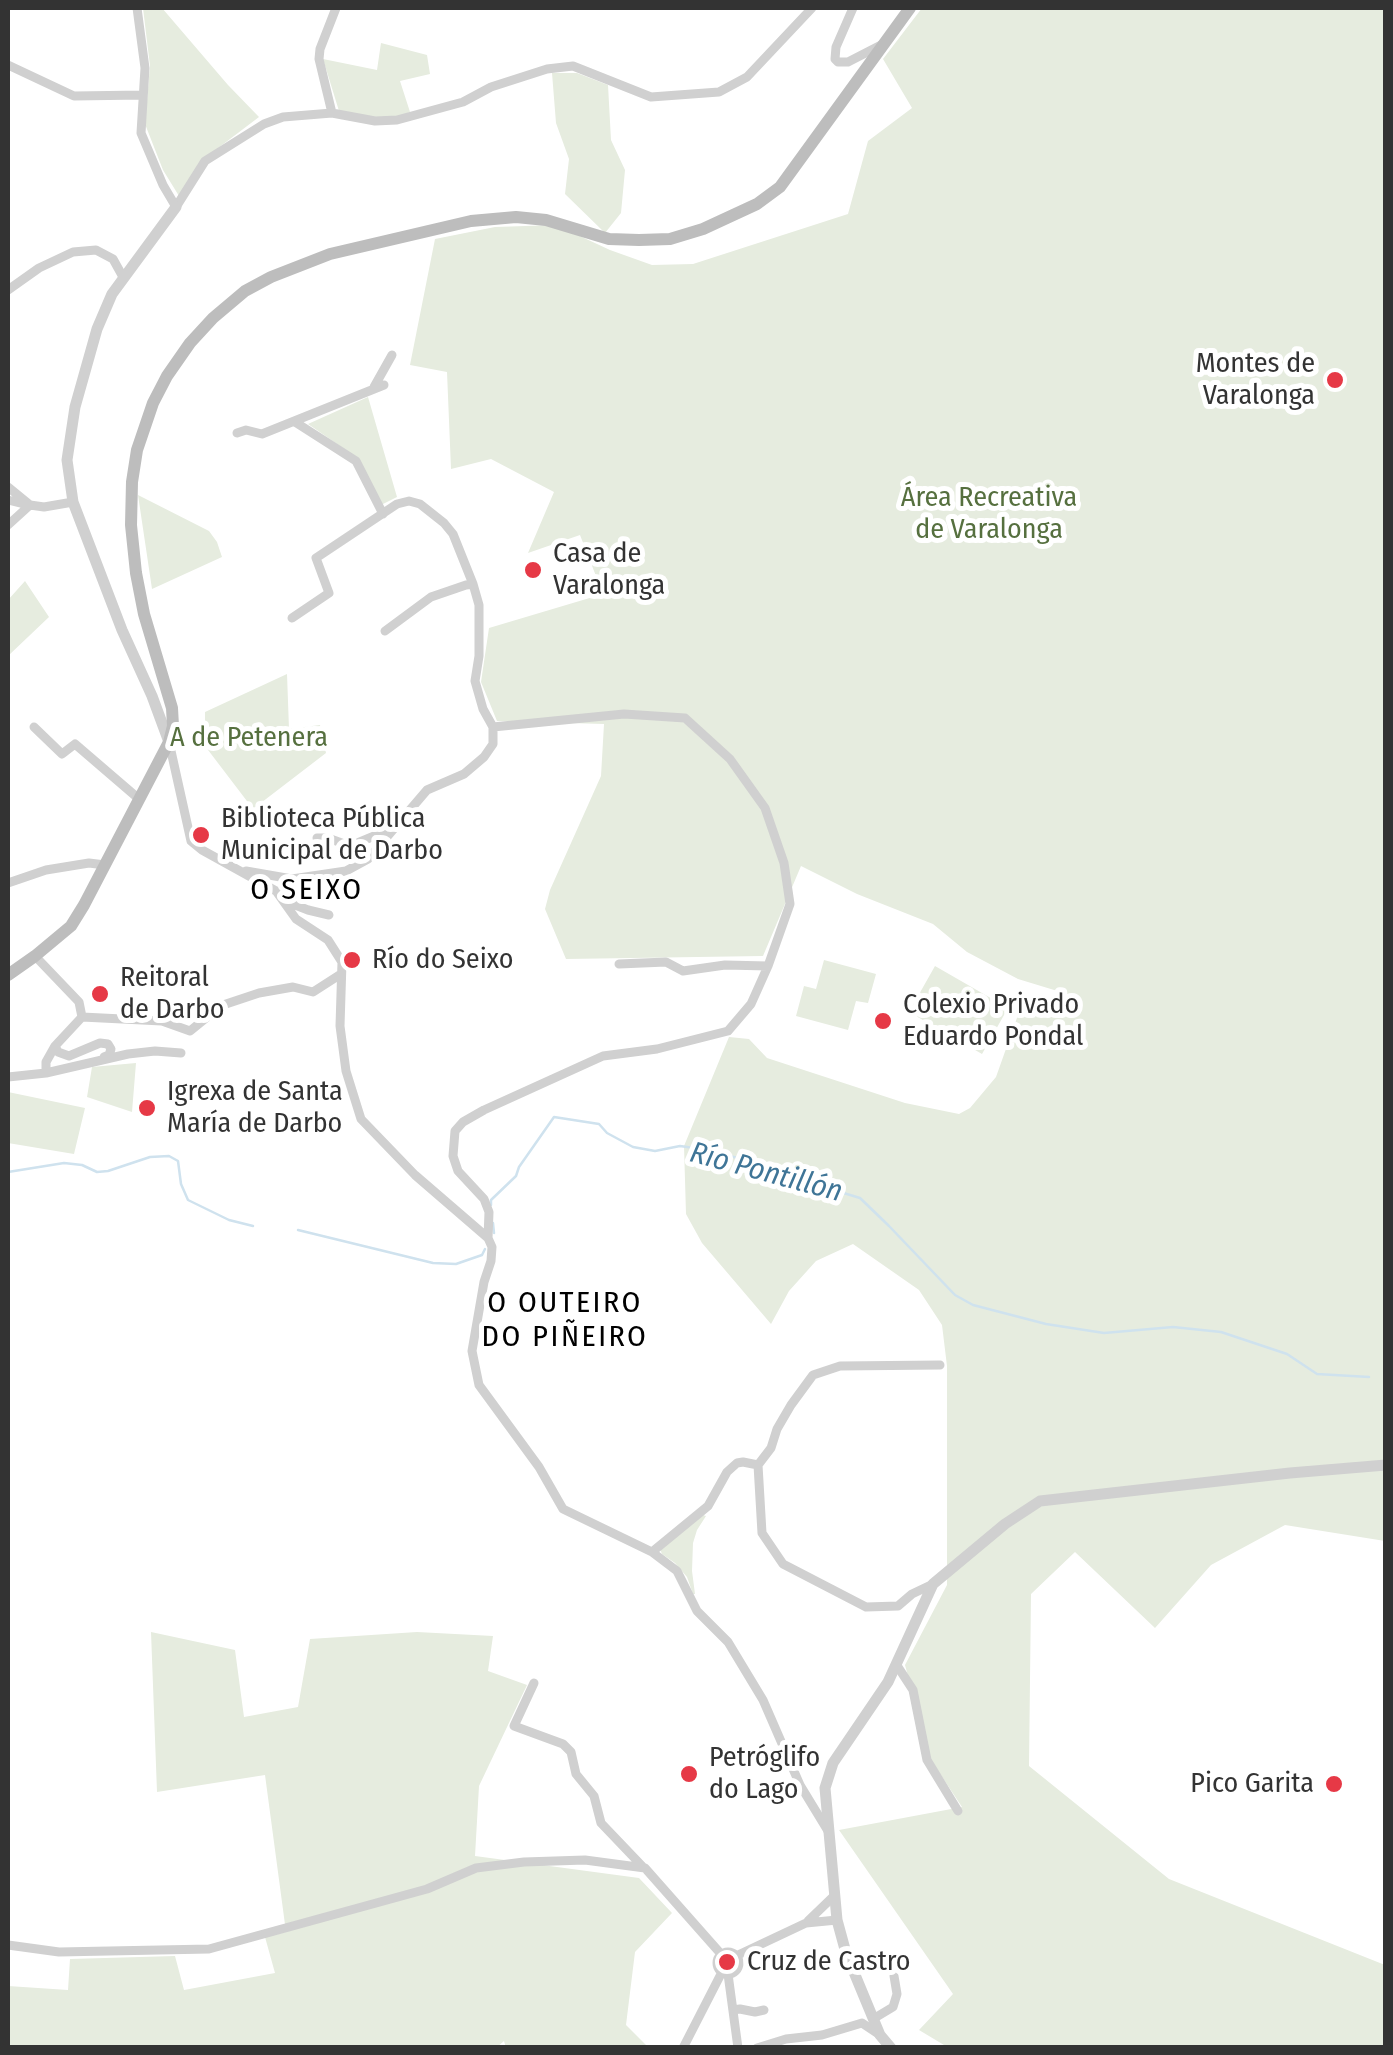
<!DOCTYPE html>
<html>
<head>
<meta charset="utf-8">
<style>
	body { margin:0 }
	#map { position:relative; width:1393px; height:2055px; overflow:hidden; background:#fff; font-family:"Fira Sans Condensed",sans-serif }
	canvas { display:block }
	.frame { position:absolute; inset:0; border:10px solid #333; pointer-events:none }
</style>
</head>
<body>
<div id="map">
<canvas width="1393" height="2055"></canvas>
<div class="frame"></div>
</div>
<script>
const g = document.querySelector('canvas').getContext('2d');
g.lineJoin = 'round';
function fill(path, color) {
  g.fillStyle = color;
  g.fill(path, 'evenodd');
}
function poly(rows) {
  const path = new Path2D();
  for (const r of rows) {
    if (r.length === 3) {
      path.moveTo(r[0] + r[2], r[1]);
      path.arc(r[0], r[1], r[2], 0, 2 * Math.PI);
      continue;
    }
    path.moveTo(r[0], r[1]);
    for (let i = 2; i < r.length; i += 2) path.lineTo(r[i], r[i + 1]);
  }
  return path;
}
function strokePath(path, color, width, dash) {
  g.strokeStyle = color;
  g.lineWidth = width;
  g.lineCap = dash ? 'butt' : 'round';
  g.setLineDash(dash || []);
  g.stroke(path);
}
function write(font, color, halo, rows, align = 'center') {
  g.font = font + ' "Fira Sans Condensed",sans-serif';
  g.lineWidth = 10;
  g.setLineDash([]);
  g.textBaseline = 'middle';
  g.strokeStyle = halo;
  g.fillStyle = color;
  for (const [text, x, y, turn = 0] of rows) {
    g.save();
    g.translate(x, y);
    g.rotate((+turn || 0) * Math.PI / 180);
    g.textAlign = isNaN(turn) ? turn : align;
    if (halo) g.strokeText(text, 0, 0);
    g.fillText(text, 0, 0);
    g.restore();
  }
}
const green = poly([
	[143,8,162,8,228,85,259,117,201,161,179,196,163,170,145,124,150,66],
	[922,8,1385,8,1385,1541,1285,1525,1211,1565,1155,1628,1075,1552,1031,1594,1029,1766,1169,1879,1385,1965,1385,2047,949,2048,919,2030,953,1994,839,1830,962,1807,931,1760,905,1665,947,1585,947,1366,942,1325,919,1290,853,1244,816,1261,789,1291,771,1324,702,1243,686,1214,684,1146,729,1037,749,1039,767,1058,905,1103,959,1114,970,1108,996,1077,1018,1015,1057,1001,1064,993,1018,979,967,952,933,924,857,894,801,866,763,956,566,959,545,909,550,890,601,776,604,724,497,721,481,682,489,628,603,594,580,535,528,553,554,492,491,459,451,469,447,372,410,365,435,239,495,227,556,225,610,250,652,265,693,264,848,214,868,141,912,108,883,59],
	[381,43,427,55,430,74,400,81,410,112,399,116,377,118,339,111,323,59,377,70],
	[552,73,577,73,608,85,611,140,625,170,621,213,605,233,565,194,569,159,556,123],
	[368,397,397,497,381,505,359,459,308,424],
	[138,495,209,531,217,542,222,557,152,589],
	[25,581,49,617,8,656,8,600],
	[287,674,289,729,320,725,326,753,253,809,205,746,205,712],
	[824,960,876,974,868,1003,856,1001,848,1030,796,1016,804,986,816,989],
	[935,966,1008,1008,982,1054,909,1012],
	[136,1063,132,1112,87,1097,92,1067],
	[8,1092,85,1108,74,1154,8,1143],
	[703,1515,706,1516,697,1530,693,1543,692,1571,695,1594,693,1594,687,1577,675,1563,662,1554,660,1549],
	[151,1632,235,1650,244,1717,298,1707,310,1639,417,1632,493,1636,488,1671,527,1685,479,1786,475,1856,639,1878,672,1913,635,1952,626,2025,648,2047,506,2048,504,2041,496,2048,8,2047,8,1986,68,1990,70,1959,175,1956,184,1990,275,1973,265,1937,286,1932,265,1775,157,1792]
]);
const stream = poly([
	[8,1172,64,1163,82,1165,97,1172,108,1171,150,1157,169,1156,178,1161,181,1184,188,1200,229,1220,253,1226],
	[491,1205,491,1200,516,1176,519,1167,554,1117,599,1124,607,1133,633,1147,655,1151,680,1146,701,1149,750,1161,781,1174,860,1198,889,1226,955,1295,973,1305,1046,1324,1104,1333,1173,1327,1221,1332,1287,1354,1317,1374,1369,1377],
	[493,1223,494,1233],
	[298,1230,433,1263,456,1264,482,1255,485,1249]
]);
const minor = poly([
	[137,8,145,68,141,133,163,185,176,207,205,161,264,124,283,117,332,113,375,121,397,120,463,102,491,87,547,69,573,66,651,97,719,92,747,77,812,8],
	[853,8,836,47,835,59,838,62,848,62,883,44],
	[8,65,74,96,143,95],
	[332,113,319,59,320,49,336,8],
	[8,290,39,268,73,252,96,250,113,259,123,277],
	[374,387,392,355],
	[295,422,356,461,383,514],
	[237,433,246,430,262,434,384,385],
	[8,487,30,505,44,507,73,502],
	[8,500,28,505],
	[8,525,30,505],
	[292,618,329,593,316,558,397,504,409,501,420,504,444,523,453,534,473,584,479,605,479,656,475,681,483,709,493,727],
	[385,631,431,597,466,585,473,584],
	[34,727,62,754,75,744,139,799],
	[493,727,624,714,685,718,730,759,765,808,784,863,790,904,768,966,751,1004,728,1031,657,1049,603,1056,484,1110,463,1122,455,1131,453,1156,458,1171,484,1199,489,1212,488,1238,492,1247,491,1261,484,1282,472,1351,479,1385,539,1467,563,1509,652,1552,677,1571,697,1611,728,1642,763,1700,800,1785,828,1831],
	[169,742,191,841,202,850,276,891,296,919,328,940,342,962,340,1026,346,1071,361,1119,415,1175,488,1238],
	[317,838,328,838,347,845,355,844,379,834,394,824],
	[246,871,292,879,346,871,368,859,427,790,464,774,484,757,493,744,493,727],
	[8,883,46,870,89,863,105,865],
	[285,901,308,910,329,915],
	[35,956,79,1002,82,1017],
	[619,964,666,962,683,971,725,965,768,966],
	[82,1017,162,1021,190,1031,206,1018,211,1009,259,993,293,987,313,992,341,974],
	[55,1046,58,1052,69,1056,100,1043,108,1044,111,1049,109,1055,104,1057],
	[46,1073,46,1062,55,1046,82,1017],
	[8,1077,46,1073,128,1054,155,1051,181,1053],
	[758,1465,771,1448,777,1429,791,1405,813,1375,840,1366,940,1365],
	[652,1552,708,1506,727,1472,737,1463,743,1462,758,1465,762,1533,783,1564,866,1607,898,1606,912,1594,933,1584],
	[896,1664,913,1690,927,1760,958,1811],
	[534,1683,514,1726,563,1744,571,1752,576,1774,594,1796,601,1823,643,1867],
	[808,1921,835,1895],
	[8,1945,59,1952,209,1949,427,1889,476,1868,524,1862,585,1860,645,1868,721,1954],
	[728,1963,11],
	[736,1956,806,1923,837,1920],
	[728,1974,738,2048],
	[733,2010,740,2009,755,2012,764,2010],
	[873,2019,893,2007,897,1994,894,1976],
	[683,2048,722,1972],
	[757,2048,786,2039,822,2035,862,2023,880,2035]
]);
const tertiary = poly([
	[169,742,152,696,122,630,73,502,67,460,75,407,97,329,112,294,176,207],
	[891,2048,880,2035,846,1953,837,1920,825,1788,833,1763,888,1682,933,1584,1005,1524,1040,1501,1290,1473,1386,1465]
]);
const secondary = poly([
	[8,975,35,956,71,926,84,905,169,742,173,726,172,708,144,614,136,573,131,525,132,482,137,450,153,403,167,376,190,343,213,318,245,291,271,277,330,254,471,221,516,217,546,220,609,239,639,240,670,239,703,229,757,204,780,187,910,8]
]);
const markers = [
	[1335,380,10,"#e63946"],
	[533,570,10,"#e63946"],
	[201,835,10,"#e63946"],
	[352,960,10,"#e63946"],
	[100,994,10,"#e63946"],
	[883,1021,10,"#e63946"],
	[147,1108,10,"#e63946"],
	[689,1774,10,"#e63946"],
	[1334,1784,10,"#e63946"],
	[727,1962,10,"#e63946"]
];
const poiNames = [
	["Montes de",1315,364,"right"],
	["Varalonga",1315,396,"right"],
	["Casa de",553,554],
	["Varalonga",553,586],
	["Biblioteca Pública",221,819],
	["Municipal de Darbo",221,851],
	["Río do Seixo",372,960],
	["Reitoral",120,978],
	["de Darbo",120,1010],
	["Colexio Privado",903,1005],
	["Eduardo Pondal",903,1037],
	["Igrexa de Santa",167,1092],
	["María de Darbo",167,1124],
	["Petróglifo",709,1758],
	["do Lago",709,1790],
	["Pico Garita",1314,1784,"right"],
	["Cruz de Castro",747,1962]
];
const parkNames = [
	["Área Recreativa",989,498],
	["de Varalonga",989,530],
	["A de Petenera",249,738]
];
const neighbourhoodNames = [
	["O SEIXO",307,891],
	["O OUTEIRO",565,1304],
	["DO PIÑEIRO",565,1338]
];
const waterNames = [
	["Río Pontillón",766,1173,15]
];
fill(green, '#e6ecdf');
strokePath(stream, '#cfe2ee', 2.5);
strokePath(minor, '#d0d0d0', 9);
strokePath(tertiary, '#d0d0d0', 11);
strokePath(secondary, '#bdbdbd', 12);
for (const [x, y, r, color] of markers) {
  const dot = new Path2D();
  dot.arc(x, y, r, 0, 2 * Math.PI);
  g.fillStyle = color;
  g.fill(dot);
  strokePath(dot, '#fff', 4);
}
write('28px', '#333', '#fff', poiNames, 'left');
write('28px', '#56703f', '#fff', parkNames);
g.letterSpacing = '2.5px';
write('30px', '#000', '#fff', neighbourhoodNames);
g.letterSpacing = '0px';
write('italic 30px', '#3f7597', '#fff', waterNames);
</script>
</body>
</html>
